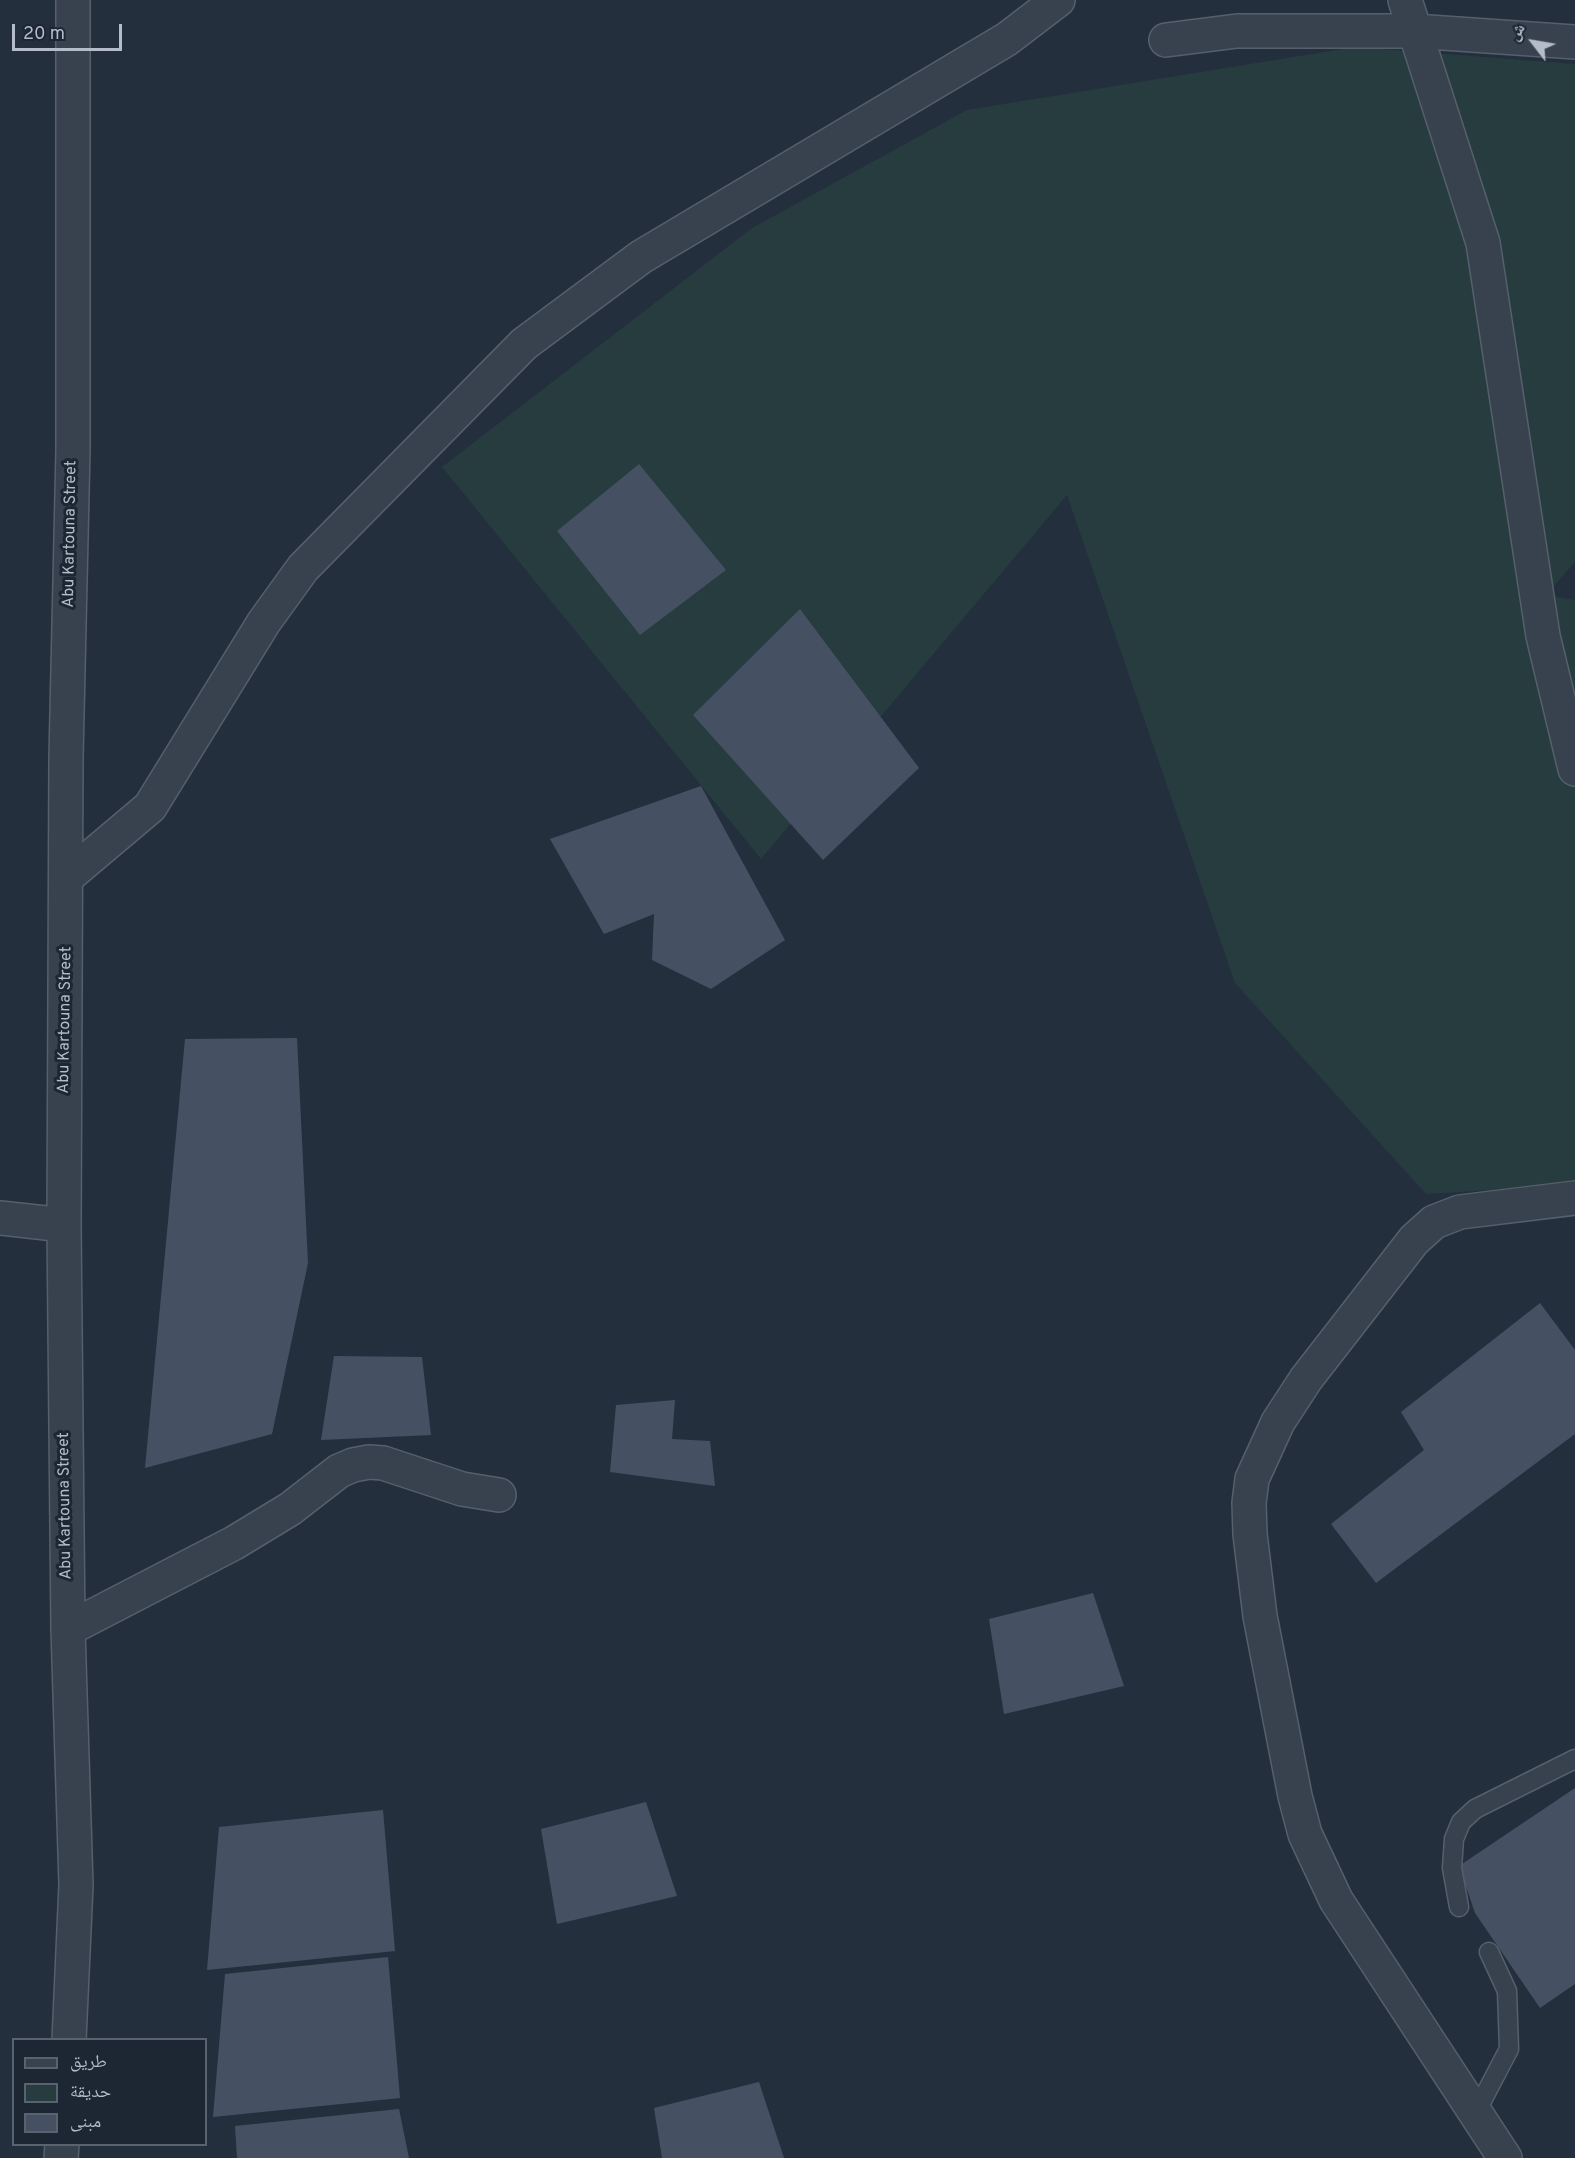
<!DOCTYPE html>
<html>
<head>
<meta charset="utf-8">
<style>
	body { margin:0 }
	#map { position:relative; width:1575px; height:2158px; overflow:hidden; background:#242f3e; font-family:Overpass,"Noto Naskh Arabic",sans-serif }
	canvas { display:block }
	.legend { position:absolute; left:12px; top:2038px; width:195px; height:108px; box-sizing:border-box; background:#1d2633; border:2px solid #59626f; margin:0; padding:8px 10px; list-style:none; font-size:18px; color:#b4bcc9 }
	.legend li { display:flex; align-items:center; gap:12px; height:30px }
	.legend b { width:30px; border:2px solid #59626f }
	.north { position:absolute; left:1503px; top:12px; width:60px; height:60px; -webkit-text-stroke:4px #1d2633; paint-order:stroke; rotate:301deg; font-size:16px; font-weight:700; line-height:24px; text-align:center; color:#b4bcc9 }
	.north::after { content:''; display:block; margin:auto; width:21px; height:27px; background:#b4bcc9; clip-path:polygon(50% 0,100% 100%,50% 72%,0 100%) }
	.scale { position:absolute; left:12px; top:24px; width:110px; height:27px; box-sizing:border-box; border:3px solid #b4bcc9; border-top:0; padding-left:8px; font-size:18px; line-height:21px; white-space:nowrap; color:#b4bcc9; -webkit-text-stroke:4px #1d2633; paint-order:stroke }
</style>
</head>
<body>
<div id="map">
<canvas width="1575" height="2158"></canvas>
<ul class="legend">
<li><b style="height:8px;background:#38414e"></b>طريق</li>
<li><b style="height:16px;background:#263c3f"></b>حديقة</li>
<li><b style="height:16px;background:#455162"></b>مبنى</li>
</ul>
<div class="north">ش</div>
<div class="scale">20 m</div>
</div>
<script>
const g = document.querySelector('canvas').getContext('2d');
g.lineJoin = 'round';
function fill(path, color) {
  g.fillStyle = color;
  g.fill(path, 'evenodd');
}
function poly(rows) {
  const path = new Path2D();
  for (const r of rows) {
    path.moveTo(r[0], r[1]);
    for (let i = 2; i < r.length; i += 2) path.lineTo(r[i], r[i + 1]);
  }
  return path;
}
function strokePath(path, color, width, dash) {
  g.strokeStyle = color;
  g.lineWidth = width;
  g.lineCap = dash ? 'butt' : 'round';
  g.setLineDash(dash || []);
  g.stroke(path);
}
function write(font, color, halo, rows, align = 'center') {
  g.font = font + ' Overpass,sans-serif';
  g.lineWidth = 6;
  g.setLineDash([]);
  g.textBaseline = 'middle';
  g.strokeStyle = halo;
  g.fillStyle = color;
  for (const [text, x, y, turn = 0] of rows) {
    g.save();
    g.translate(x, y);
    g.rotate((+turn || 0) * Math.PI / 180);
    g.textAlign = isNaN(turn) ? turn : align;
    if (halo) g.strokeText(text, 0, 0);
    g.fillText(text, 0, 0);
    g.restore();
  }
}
const green = poly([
	[1355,47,1575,64,1575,562,1546,595,1575,600,1575,1185,1426,1194,1235,983,1067,495,761,859,442,467,752,228,967,110]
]);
const building = poly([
	[639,464,726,570,640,635,557,531],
	[800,609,919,768,823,860,693,715],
	[701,786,785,940,711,989,652,960,654,914,604,934,550,839],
	[297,1038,308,1263,272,1434,145,1468,185,1039],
	[1540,1303,1575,1350,1575,1434,1376,1583,1331,1524,1424,1450,1401,1412],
	[334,1356,422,1357,431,1435,321,1440],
	[675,1400,672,1439,710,1441,715,1486,610,1472,616,1405],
	[1093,1593,1124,1686,1004,1714,989,1619],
	[1575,1788,1575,1984,1540,2008,1475,1913,1459,1866],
	[646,1802,677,1896,557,1924,541,1829],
	[383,1810,395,1951,207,1970,219,1827],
	[388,1957,400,2098,213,2117,225,1974],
	[759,2082,784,2158,662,2158,654,2108],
	[399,2109,409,2158,237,2158,235,2126]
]);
const lane = poly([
	[1459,1907,1452,1868,1454,1839,1461,1822,1475,1809,1575,1759],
	[1475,2114,1509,2049,1507,1991,1489,1952]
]);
const street = poly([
	[1405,0,1483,243,1543,636,1575,769],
	[1166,40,1237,31,1414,31,1575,42],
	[67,877,150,807,264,622,303,568,524,344,641,257,1007,39,1058,0],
	[0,1218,64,1225],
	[68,1629,234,1543,290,1509,339,1471,353,1465,369,1462,383,1463,462,1489,499,1495],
	[69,2040,76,1885,68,1629,64,1225,66,758,73,449,73,0],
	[61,2158,62,2144],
	[1505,2158,1336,1900,1305,1834,1295,1796,1260,1616,1250,1534,1249,1503,1252,1479,1278,1422,1306,1379,1414,1240,1434,1222,1460,1212,1575,1198]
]);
const streetNames = [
	["Abu Kartouna Street",71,534,-89],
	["Abu Kartouna Street",66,1020,-89],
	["Abu Kartouna Street",66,1506,-91]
];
fill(green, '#263c3f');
fill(building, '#455162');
strokePath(lane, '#565f6c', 21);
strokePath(street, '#565f6c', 36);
strokePath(lane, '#38414e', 18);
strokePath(street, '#38414e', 33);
write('16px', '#b4bcc9', '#1d2633', streetNames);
</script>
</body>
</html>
